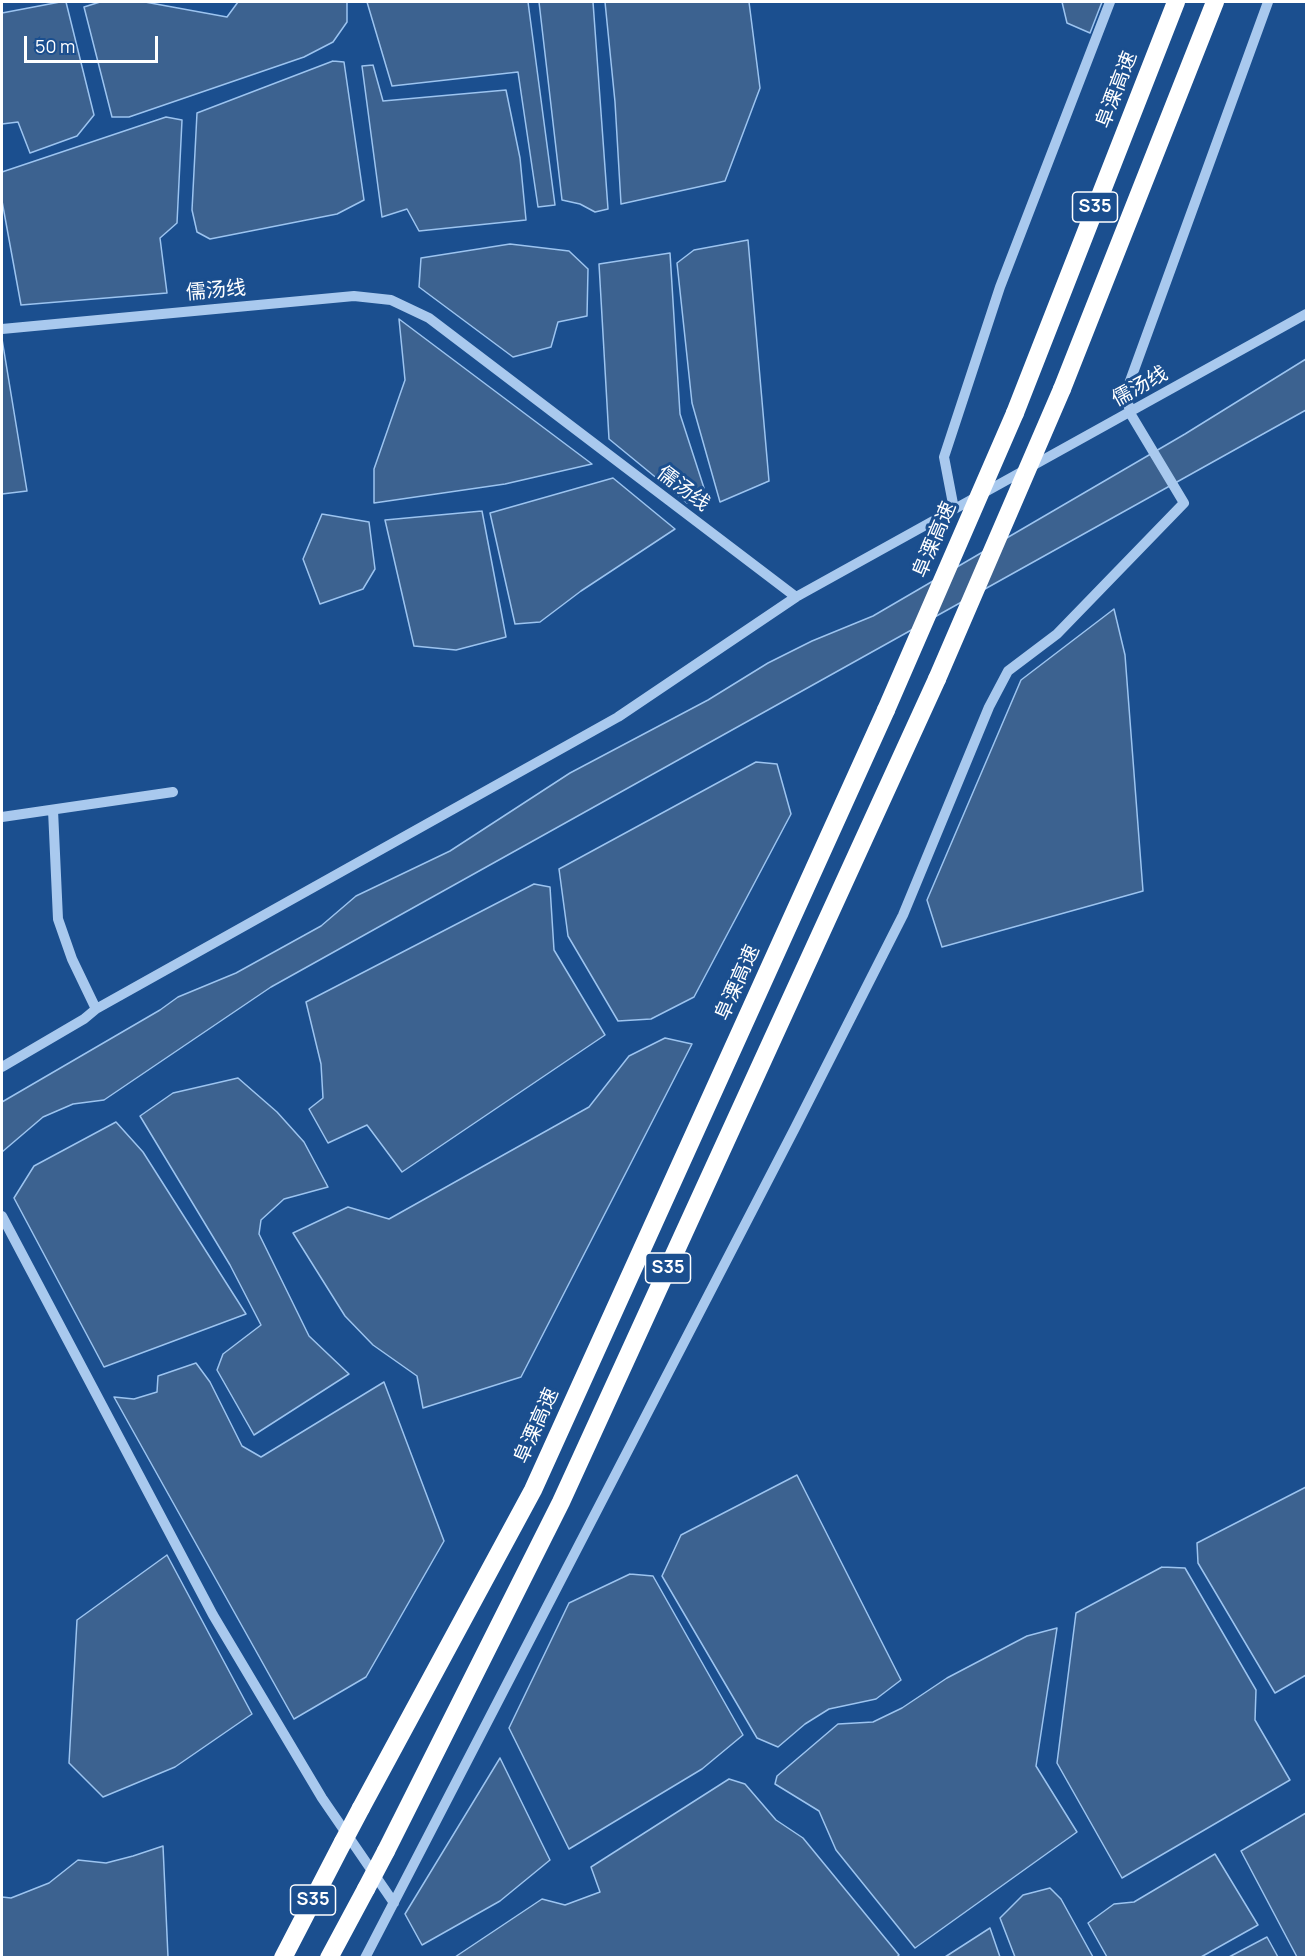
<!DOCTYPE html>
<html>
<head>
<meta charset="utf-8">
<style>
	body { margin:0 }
	#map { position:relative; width:1308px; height:1959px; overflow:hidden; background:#1b4f8f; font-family:Manrope,sans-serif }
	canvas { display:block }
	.frame { position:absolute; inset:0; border:3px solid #fff; pointer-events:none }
	.scale { position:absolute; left:24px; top:36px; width:134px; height:27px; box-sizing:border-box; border:3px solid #fff; border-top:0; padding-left:8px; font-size:18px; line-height:21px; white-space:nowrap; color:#fff; -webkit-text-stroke:4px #1b4f8f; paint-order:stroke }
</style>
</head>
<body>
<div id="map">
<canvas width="1308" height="1959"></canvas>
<div class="frame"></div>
<div class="scale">50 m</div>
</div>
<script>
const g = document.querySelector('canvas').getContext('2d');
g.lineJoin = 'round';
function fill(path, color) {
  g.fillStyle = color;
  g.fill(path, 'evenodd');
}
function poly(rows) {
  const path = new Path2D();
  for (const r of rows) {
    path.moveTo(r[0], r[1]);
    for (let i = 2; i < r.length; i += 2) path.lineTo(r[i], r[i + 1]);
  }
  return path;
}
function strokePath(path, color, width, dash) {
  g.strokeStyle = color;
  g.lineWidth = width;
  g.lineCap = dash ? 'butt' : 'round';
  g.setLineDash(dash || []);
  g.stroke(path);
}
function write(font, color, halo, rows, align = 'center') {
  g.font = font + ' Manrope,"Noto Sans SC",sans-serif';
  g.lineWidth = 6;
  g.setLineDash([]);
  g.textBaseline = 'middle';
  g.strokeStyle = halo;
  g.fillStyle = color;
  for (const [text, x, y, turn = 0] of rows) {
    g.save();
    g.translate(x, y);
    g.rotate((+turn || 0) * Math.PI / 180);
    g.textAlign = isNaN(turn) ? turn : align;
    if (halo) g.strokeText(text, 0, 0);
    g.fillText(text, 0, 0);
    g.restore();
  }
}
const water = poly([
	[60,2,66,2,94,115,77,136,30,153,18,122,2,124,2,13,60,2],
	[100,2,145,2,227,17,238,2,347,2,347,22,333,42,304,57,129,117,112,117,84,7,100,2],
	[367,2,528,2,555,205,538,207,518,72,392,86,367,2],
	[539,2,593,2,608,209,595,212,580,204,562,200,539,2],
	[605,2,749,2,760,88,725,181,621,204,615,102,605,2],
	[1062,2,1102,2,1090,33,1067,23,1062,2],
	[333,61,344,62,364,200,337,214,210,239,197,232,192,210,197,113,333,61],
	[373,65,383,101,506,90,520,158,526,220,419,231,407,209,382,217,362,66,373,65],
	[166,117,182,120,177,223,160,238,167,293,21,305,2,201,2,172,166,117],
	[748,240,769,481,720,502,692,403,677,263,694,250,748,240],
	[510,244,569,251,588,269,587,316,558,322,551,347,513,357,419,287,421,258,510,244],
	[670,253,680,414,704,488,687,503,609,439,599,264,670,253],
	[399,319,592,464,505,484,374,503,374,469,405,380,399,319],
	[2,339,27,491,2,494,2,339],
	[1306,359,1306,410,271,987,104,1100,73,1104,43,1117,2,1152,2,1102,160,1010,178,997,236,973,321,926,356,896,450,851,570,773,708,700,768,663,812,641,873,616,1185,434,1306,359],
	[613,478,675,529,581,591,540,622,515,624,490,513,613,478],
	[482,511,506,637,456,650,414,646,385,520,482,511],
	[322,514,369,522,375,569,363,589,320,604,303,559,322,514],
	[1114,609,1125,655,1143,891,942,947,927,900,1021,680,1114,609],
	[756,762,777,764,791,814,694,997,651,1019,618,1021,568,936,559,869,756,762],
	[534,884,550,887,554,950,605,1035,402,1172,367,1125,328,1143,309,1109,323,1098,321,1064,306,1002,534,884],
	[665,1038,692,1044,521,1377,423,1408,417,1376,373,1345,345,1316,293,1233,348,1207,389,1219,589,1107,629,1056,665,1038],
	[238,1078,277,1112,304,1142,328,1187,284,1199,261,1220,259,1234,309,1336,349,1374,254,1435,217,1370,223,1354,261,1325,230,1265,140,1116,173,1093,238,1078],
	[116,1122,143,1152,246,1314,104,1367,14,1198,34,1166,116,1122],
	[196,1363,210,1382,242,1446,261,1457,384,1382,444,1541,366,1677,294,1719,114,1397,134,1399,157,1392,158,1376,196,1363],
	[797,1475,901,1680,876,1699,829,1709,805,1724,778,1747,757,1738,662,1576,681,1535,797,1475],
	[1306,1487,1306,1675,1275,1693,1198,1563,1197,1543,1306,1487],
	[167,1555,252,1714,175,1767,103,1797,69,1763,77,1620,167,1555],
	[1162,1567,1185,1568,1256,1690,1255,1720,1290,1780,1122,1878,1057,1763,1076,1613,1162,1567],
	[630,1574,653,1576,743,1735,702,1769,569,1849,509,1728,569,1603,630,1574],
	[1057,1628,1036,1766,1077,1832,915,1948,836,1850,819,1811,775,1784,777,1776,838,1724,873,1722,902,1708,947,1678,1027,1636,1057,1628],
	[500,1758,550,1860,500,1901,422,1945,405,1914,500,1758],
	[729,1779,745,1784,776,1820,803,1838,899,1955,896,1958,455,1957,542,1899,565,1905,600,1892,591,1867,729,1779],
	[1306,1813,1306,1957,1297,1957,1241,1851,1306,1813],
	[163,1846,168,1957,2,1957,2,1897,11,1898,49,1883,78,1860,106,1863,133,1856,163,1846],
	[1215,1854,1258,1925,1201,1957,1107,1957,1088,1923,1114,1904,1134,1902,1215,1854],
	[1050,1888,1061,1899,1093,1957,1015,1957,1000,1918,1023,1895,1050,1888],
	[990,1928,1000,1957,945,1957,990,1928],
	[1267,1937,1278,1957,1229,1957,1267,1937]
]);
const minor = poly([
	[2,329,354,296,391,300,429,318,796,597,1306,314],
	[954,509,944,457,1000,287,1110,2],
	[53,810,58,919,72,959,96,1009],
	[2,817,173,792],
	[2,1067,84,1019,96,1009,618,717,796,597],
	[2,1216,213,1615,322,1798,394,1903],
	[365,1958,795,1128,903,915,989,707,1008,671,1057,634,1184,503,1130,413,1126,392,1268,2]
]);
const highway = poly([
	[1062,389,1215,2],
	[1015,413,1176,2],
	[361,1808,533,1490,886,710],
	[386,1851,561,1502,937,679],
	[283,1958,343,1842],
	[329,1958,366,1889]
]);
const highwayBridge = poly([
	[937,679,1062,389],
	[886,710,1015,413],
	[343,1842,361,1808],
	[366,1889,386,1851]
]);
const shields = [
	[1095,207,45],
	[668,1268,45],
	[313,1900,45]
];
const shieldNames = [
	["S35",1095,207],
	["S35",668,1268],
	["S35",313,1900]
];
const streetNames = [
	["阜溧高速",1117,90,-69],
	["儒汤线",216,291,-5],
	["儒汤线",1140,387,-29],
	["儒汤线",683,489,37],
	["阜溧高速",935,540,-67],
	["阜溧高速",738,983,-66],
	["阜溧高速",537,1426,-66]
];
fill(water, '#3c6290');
strokePath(water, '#9cc4f0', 1.5);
strokePath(minor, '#a9c9ee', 10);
strokePath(highway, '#fff', 18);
strokePath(highwayBridge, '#fff', 18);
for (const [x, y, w] of shields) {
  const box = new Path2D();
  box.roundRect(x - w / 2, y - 15, w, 30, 4.5);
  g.fillStyle = '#1b4f8f';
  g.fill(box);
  strokePath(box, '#fff', 1.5);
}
write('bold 18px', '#fff', null, shieldNames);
write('20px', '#fff', '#1b4f8f', streetNames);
</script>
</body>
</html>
